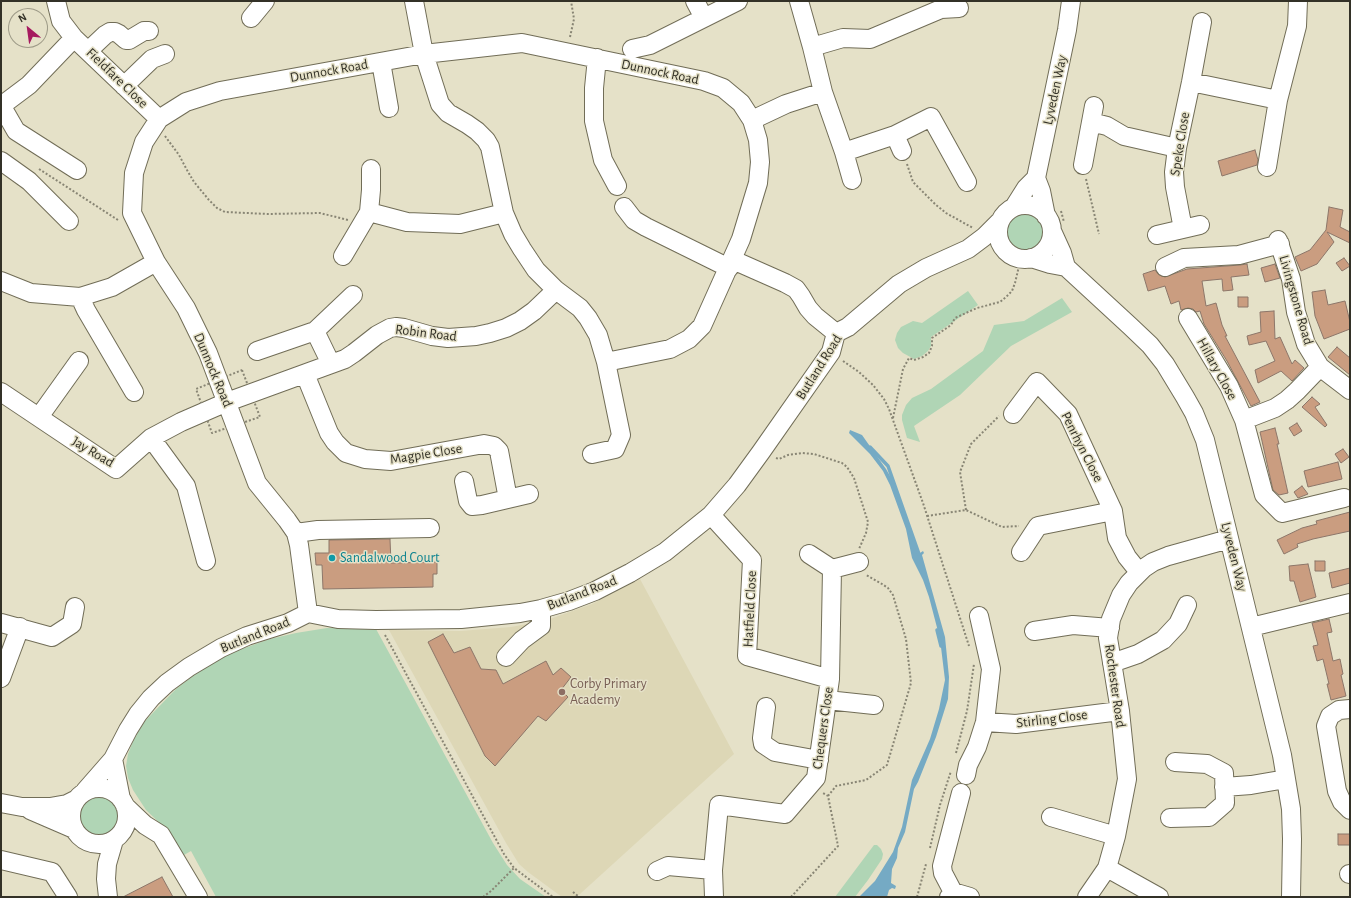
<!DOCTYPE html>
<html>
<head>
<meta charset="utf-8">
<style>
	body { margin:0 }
	#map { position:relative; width:1351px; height:898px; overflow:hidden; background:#e5e1c8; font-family:"Alegreya Sans",sans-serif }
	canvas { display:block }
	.frame { position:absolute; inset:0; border:2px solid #333127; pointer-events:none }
	.north { position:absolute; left:8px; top:8px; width:40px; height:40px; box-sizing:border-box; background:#e5e1c8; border:1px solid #9e9b88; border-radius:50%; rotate:331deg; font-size:11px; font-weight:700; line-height:16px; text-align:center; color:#333127 }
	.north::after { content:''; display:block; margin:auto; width:14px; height:18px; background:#a61a5f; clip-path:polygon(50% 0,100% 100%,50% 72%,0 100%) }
</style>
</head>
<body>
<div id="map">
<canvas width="1351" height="898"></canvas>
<div class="frame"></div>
<div class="north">N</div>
</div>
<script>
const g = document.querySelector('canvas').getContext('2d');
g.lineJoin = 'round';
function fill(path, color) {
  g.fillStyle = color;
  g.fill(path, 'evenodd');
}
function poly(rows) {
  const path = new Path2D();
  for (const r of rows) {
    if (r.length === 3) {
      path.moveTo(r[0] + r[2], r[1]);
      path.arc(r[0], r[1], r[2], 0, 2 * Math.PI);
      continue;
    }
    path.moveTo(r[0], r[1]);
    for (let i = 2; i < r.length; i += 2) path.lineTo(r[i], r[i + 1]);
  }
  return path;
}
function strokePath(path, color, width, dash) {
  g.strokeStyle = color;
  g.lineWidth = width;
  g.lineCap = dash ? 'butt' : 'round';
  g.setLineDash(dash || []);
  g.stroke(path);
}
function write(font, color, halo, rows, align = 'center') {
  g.font = font + ' "Alegreya Sans",sans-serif';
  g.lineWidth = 3;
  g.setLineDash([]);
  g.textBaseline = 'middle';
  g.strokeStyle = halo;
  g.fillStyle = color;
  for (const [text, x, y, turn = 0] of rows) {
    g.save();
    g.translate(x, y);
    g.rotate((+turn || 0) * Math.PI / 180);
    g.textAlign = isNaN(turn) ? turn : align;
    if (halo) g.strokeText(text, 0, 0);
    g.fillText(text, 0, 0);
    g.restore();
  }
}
const built = poly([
	[640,579,734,754,580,894,575,897,562,897,528,872,519,864,506,843,389,630,460,631,511,627,547,620,592,604]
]);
const green = poly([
	[1025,231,19],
	[968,291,978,305,931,337,931,346,928,351,922,356,914,359,903,353,898,348,895,340,897,333,901,327,913,321,922,323],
	[1062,298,1072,312,1011,346,960,395,914,426,920,442,907,438,902,420,902,415,906,405,912,398,931,389,983,351,994,325,1024,321],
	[327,628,376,629,493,843,507,865,520,879,546,897,216,897,191,851,184,855,169,832,146,810,133,790,128,778,126,766,128,754,134,739,145,721,176,689,197,673,220,659,239,650,270,639,296,633],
	[100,815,20],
	[874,845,877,845,881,849,883,854,882,859,868,880,855,897,835,897]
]);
const water = poly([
	[850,430,862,435,886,469,893,481,916,548,920,553,923,551,924,553,922,555,945,637,949,677,948,699,936,737,918,782,914,789,905,832,898,848,897,858,892,869,891,883,896,886,895,889,892,888,889,890,887,897,859,897,875,881,893,852,902,827,912,780,930,739,939,709,945,680,940,639,929,597,923,580,912,558,906,529,890,485,883,471,870,454,849,433]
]);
const stream = poly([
	[870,447,888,466,919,554],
	[937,630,941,646]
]);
const building = poly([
	[1255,150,1258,160,1257,165,1222,176,1218,161,1255,150],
	[1329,207,1343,210,1340,227,1350,232,1350,243,1327,232,1334,242,1317,264,1301,271,1295,257,1310,250,1326,230,1329,207],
	[1344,258,1350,266,1342,271,1336,263,1344,258],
	[1247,264,1249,275,1231,277,1233,290,1223,291,1222,279,1202,281,1206,306,1216,303,1222,325,1227,336,1225,336,1260,402,1251,406,1227,361,1204,324,1200,311,1196,312,1193,309,1188,308,1181,310,1179,301,1171,304,1165,286,1148,291,1143,274,1155,270,1159,275,1165,277,1187,269,1240,265,1247,264],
	[1275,264,1280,278,1265,282,1261,268,1275,264],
	[1325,290,1328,305,1345,301,1350,322,1350,329,1324,339,1315,316,1312,292,1325,290],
	[1238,297,1248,297,1248,307,1238,307,1238,297],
	[1274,311,1275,339,1280,337,1292,364,1295,360,1304,368,1292,381,1281,371,1258,383,1255,370,1275,361,1266,341,1249,345,1247,336,1261,332,1260,312,1274,311],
	[1337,347,1350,358,1350,375,1328,357,1337,347],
	[1312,397,1320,404,1315,407,1327,425,1325,427,1302,407,1312,397],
	[1297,423,1302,431,1294,436,1289,428,1297,423],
	[1275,428,1279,444,1277,444,1288,493,1279,495,1273,490,1260,432,1275,428],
	[1343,449,1349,457,1341,463,1335,454,1343,449],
	[1338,462,1342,479,1308,487,1304,471,1338,462],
	[1302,486,1308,494,1298,498,1294,492,1302,486],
	[1350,512,1350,531,1313,539,1297,544,1298,547,1284,554,1277,540,1302,528,1317,524,1316,521,1350,512],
	[390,539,391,563,437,562,437,574,433,574,433,587,323,589,322,565,316,565,315,553,329,553,329,540,390,539],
	[1315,561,1325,561,1325,571,1315,571,1315,561],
	[1308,564,1316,597,1300,602,1294,581,1290,581,1289,566,1308,564],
	[1350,568,1350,583,1332,588,1329,573,1350,568],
	[1329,619,1332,632,1327,633,1333,661,1340,659,1343,674,1341,675,1346,696,1331,700,1327,684,1329,684,1323,659,1317,661,1313,646,1318,645,1312,623,1329,619],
	[443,634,454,653,470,647,481,669,496,670,503,684,546,661,553,675,561,668,571,677,561,690,568,697,546,721,538,716,495,766,485,756,428,642,443,634],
	[1338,834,1350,834,1350,845,1338,845,1338,834],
	[162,877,173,897,123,897,162,877]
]);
const path = poly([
	[570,37,574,19,571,1],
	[165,136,179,155,187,170,194,182,209,200,217,208,225,212,268,214,320,213,348,220],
	[907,164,913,182,936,205,946,213,973,228],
	[39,169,118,220],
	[1086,179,1099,234],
	[1061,211,1064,222],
	[843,361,859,372,873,385,884,399,889,409,923,503,969,646],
	[242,370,260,417,212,433,196,389,242,370],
	[893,418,903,369,909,358,914,360,923,357,929,353,932,346,932,338,951,325,955,318,977,308,1000,302,1006,297,1012,291,1015,283,1019,266],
	[776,458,779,459,788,455,802,453,814,454,842,463,847,467,854,478,868,522,866,533,859,549],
	[966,510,960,472,971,444,999,416],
	[927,516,966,510,1002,527,1019,526],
	[385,635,504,854,514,868,553,897],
	[956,753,967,711,974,664],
	[828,796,836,786,866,780,887,765,911,683,906,639,893,595,888,588,882,584,866,575],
	[930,848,940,805,951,771],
	[573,892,579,897],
	[483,897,491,891,514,868],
	[791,897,838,846,828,796,823,793],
	[917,897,926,864]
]);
const minor = poly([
	[56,1,61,21,74,38,159,119],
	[695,1,704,18],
	[799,1,812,47,823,92],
	[251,18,265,1],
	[812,47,843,38,870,39,941,9,959,8],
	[632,49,650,45,738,1],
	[88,51,105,35,110,32,115,32,119,34,126,40,129,40,144,31,149,31],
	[597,58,594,88,594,121,603,160,617,186],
	[381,62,389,108],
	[1191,82,1278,100],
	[124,86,152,59,165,54],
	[1,105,16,131,77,170],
	[1,106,29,85,74,38],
	[752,120,786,104,823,92,844,152,852,180],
	[1091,122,1107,126,1124,136,1177,148],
	[895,135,902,151],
	[844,152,895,135,931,117,967,182],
	[1,161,29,181,69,221],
	[1083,165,1094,106],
	[1267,167,1278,100,1297,26,1298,1],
	[1025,232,27],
	[624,207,634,220,646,227,729,268],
	[1014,207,1026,188,1036,178],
	[369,212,407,222,460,224,504,213],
	[1046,216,1041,191,1036,178,1067,30,1071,1],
	[1183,229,1175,187,1174,172,1177,148,1191,82,1202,22],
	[1052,231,1062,253,1066,267,1130,326,1150,345,1165,364,1185,397,1194,413,1205,440,1282,755,1291,809,1292,839,1291,897],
	[1157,235,1200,225],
	[1278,240,1291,279,1296,312,1306,344,1320,367,1350,390],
	[343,256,369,212,371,190,371,169],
	[1031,258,1050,264,1066,267],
	[733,260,785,283,796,289,801,296,808,308,815,316,836,333],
	[1165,267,1184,258,1239,255,1280,244],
	[1,281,31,293,80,297,112,287,156,262],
	[80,297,86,310,134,392],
	[1188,318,1229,386,1244,420,1264,495,1282,513,1344,498],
	[315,331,331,364],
	[257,351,315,331,353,295],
	[305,374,329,433,335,442,346,453,365,459,391,461,484,444,494,446,499,451,508,499],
	[1,392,116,469,151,438,181,422,227,402,345,359,354,353,377,335,390,328,396,327,404,328,432,336,448,338,476,336,490,333,506,328,520,321,534,311,556,290],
	[1013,414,1037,382,1068,414,1113,511,1117,538,1127,557,1139,572],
	[39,417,79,361],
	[1244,420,1275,408,1287,400,1297,391,1320,367],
	[151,438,186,486,206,561],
	[592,454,615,449,621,435,606,362],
	[464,481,468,501,472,506,482,505,529,494],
	[711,515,752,560,747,656,830,679],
	[296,533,318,530,430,528],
	[1021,552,1038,526,1113,511],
	[809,554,832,569],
	[308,613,299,545,296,533,287,520,257,483,208,353,186,308,156,262,132,213,134,173,144,142,159,119,186,102,220,91,424,54,522,43,704,81,723,88,741,103,752,120,758,140,760,162,758,183,741,239,702,326,689,339,670,349,606,362,598,335,588,318,580,308,556,290,536,270,522,249,513,234,504,213,490,147,486,140,477,131,467,124,448,113,440,104,424,54,414,1],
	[1,623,52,637,72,624,75,607],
	[1251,627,1350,603],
	[1034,631,1073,625,1110,628],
	[506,657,522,640,541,626,541,609],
	[1112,663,1138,654,1163,640,1178,624,1187,605],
	[1,678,20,627],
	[827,700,874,705],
	[766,707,762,738,763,744,775,752,819,760],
	[1350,709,1339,710,1330,716,1326,726,1337,791,1342,802,1350,810],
	[985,722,1016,724,1120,711],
	[113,759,121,799],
	[966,775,968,765,977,747,985,722,991,669,979,616],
	[1224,787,1251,785,1286,779],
	[99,816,28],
	[85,791,113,759,128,730,138,714,151,698,167,683,189,667,221,648,247,636,288,623,308,613,338,619,376,620,461,619,520,613,541,609,569,601,595,591,630,573,665,552,711,515,737,485,761,452,831,352,836,333,848,327,899,284,926,268,968,249,984,237,999,222],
	[1,803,22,807,50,807,67,804,75,800],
	[125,806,145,825,161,835,198,897],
	[30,810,74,829],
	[1051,817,1116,836],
	[1170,818,1209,817,1225,803,1224,773,1207,764,1175,762],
	[1,860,52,872,68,897],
	[1107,868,1159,897],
	[657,871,668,866,713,870],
	[1349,874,1350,874],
	[953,892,943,873,942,866,961,793],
	[108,897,106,879,107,864,114,840],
	[714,897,713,870,719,805,785,814,816,778,830,679,832,569,859,562],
	[949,897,953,892,970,897],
	[1087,897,1107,868,1116,836,1127,779,1120,711,1108,638,1111,619,1121,595,1129,583,1144,568,1153,562,1168,556,1229,539]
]);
const markers = [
	[332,558,4,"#0f9aa8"],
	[562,692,4,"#8d6e63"]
];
const streetNames = [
	["Dunnock Road",329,71,-10],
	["Dunnock Road",660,72,12],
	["Fieldfare Close",117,78,44],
	["Lyveden Way",1055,90,-78],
	["Speke Close",1180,144,-81],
	["Livingstone Road",1296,300,74],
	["Robin Road",426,333,7],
	["Butland Road",819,367,-58],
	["Hillary Close",1217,369,61],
	["Dunnock Road",213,370,67],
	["Penrhyn Close",1082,447,63],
	["Jay Road",93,452,31],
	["Magpie Close",426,454,-9],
	["Lyveden Way",1234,557,76],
	["Butland Road",582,593,-21],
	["Hatfield Close",750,609,-87],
	["Butland Road",255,635,-22],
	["Rochester Road",1115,686,82],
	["Stirling Close",1052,719,-7],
	["Chequers Close",823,728,-82]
];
const cultureNames = [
	["Sandalwood Court",340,558]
];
const educationNames = [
	["Corby Primary",570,684],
	["Academy",570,700]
];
fill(built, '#ddd7b6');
fill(green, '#b0d5b5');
fill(water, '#75aac4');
strokePath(stream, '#75aac4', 3.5);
fill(building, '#ca9d80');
strokePath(building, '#8c7669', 1);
strokePath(minor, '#716d57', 20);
strokePath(path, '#888574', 2, [2, 2]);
strokePath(minor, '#fff', 18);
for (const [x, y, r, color] of markers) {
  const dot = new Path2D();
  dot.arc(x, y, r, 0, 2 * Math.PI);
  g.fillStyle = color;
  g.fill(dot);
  strokePath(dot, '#e5e1c8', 1.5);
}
write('14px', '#333127', '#e5e1c8', streetNames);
write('14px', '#0d838f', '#e5e1c8', cultureNames, 'left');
write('14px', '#785e54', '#e5e1c8', educationNames, 'left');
</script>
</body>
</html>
